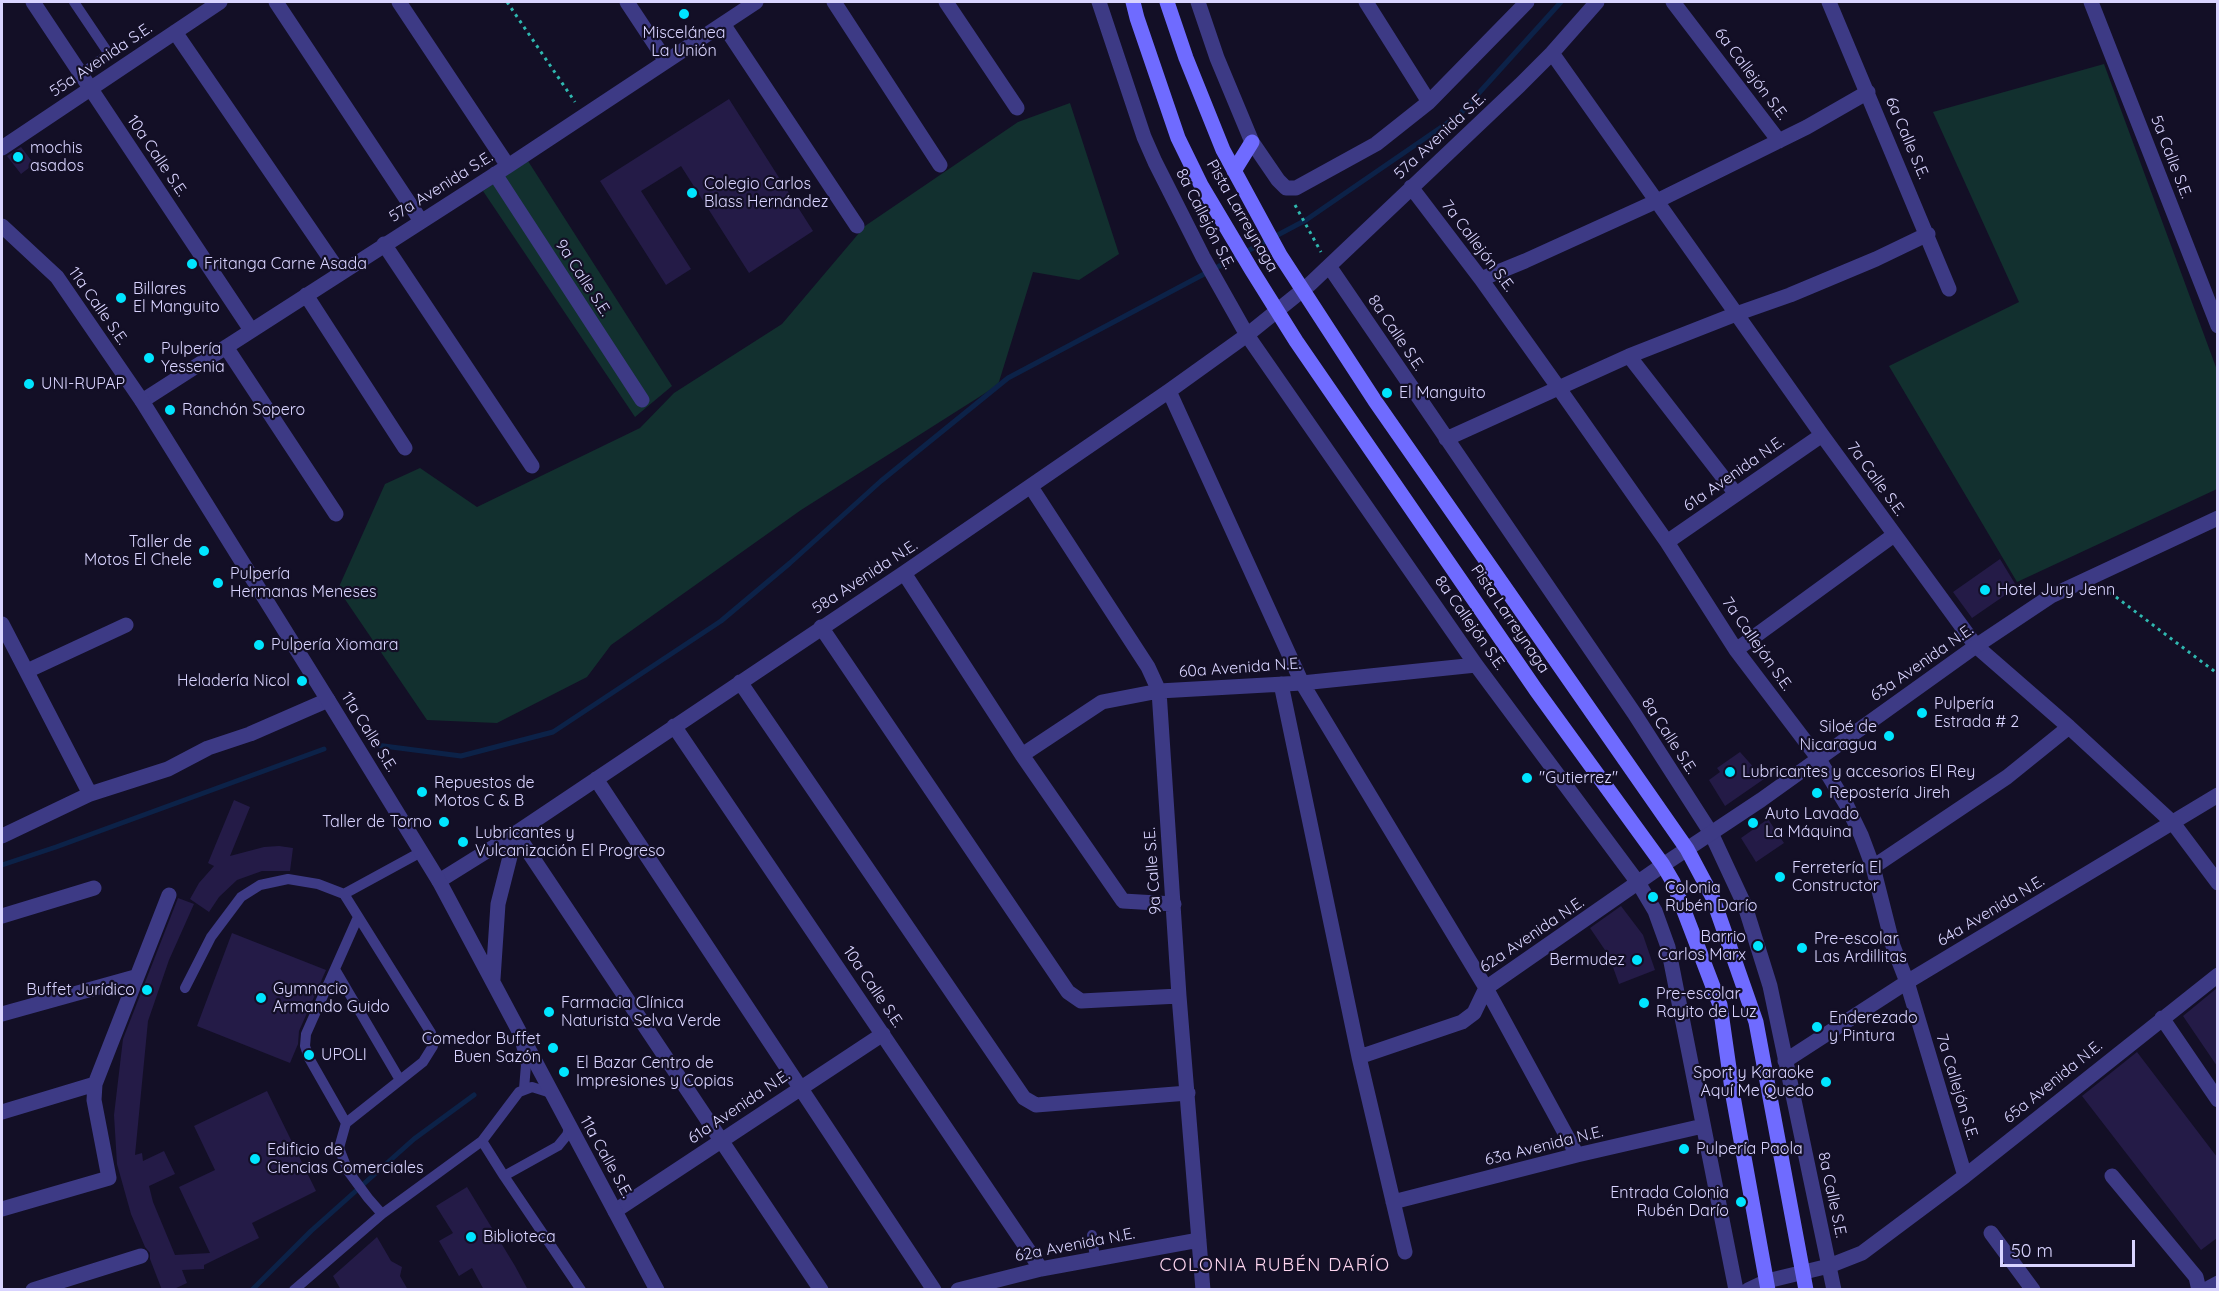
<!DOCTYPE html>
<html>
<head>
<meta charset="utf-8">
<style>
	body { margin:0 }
	#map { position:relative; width:2219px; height:1291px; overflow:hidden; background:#130f26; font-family:Quicksand,sans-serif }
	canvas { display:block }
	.frame { position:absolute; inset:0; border:3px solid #d9d4ff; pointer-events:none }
	.scale { position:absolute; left:2000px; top:1240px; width:135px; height:27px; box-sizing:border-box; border:3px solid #d9d4ff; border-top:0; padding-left:8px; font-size:18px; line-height:21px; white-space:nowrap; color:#d9d4ff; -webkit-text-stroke:4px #130f26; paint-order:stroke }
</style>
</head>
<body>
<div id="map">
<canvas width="2219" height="1291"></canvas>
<div class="frame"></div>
<div class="scale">50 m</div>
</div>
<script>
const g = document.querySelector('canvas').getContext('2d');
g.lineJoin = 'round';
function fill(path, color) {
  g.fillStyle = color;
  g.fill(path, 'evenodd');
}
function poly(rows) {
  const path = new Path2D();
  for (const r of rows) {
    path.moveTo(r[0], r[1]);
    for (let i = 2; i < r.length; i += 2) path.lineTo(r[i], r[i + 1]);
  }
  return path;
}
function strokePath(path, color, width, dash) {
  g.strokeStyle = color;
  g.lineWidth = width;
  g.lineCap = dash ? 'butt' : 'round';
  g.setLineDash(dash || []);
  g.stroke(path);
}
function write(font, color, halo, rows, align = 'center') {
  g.font = font + ' Quicksand,sans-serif';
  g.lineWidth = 4.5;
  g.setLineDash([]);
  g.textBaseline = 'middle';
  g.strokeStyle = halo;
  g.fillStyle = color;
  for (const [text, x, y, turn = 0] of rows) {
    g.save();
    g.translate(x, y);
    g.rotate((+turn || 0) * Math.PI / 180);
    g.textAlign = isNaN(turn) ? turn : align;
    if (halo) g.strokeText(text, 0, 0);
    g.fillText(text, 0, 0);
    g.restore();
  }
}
const green = poly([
	[2104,64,2217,370,2217,489,2017,582,1889,366,2019,302,1933,112],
	[1070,103,1119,254,1079,280,1033,272,998,385,801,510,611,645,587,677,497,723,427,720,338,589,385,484,420,468,477,507,640,428,674,393,782,324,865,226,1018,122],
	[528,161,672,386,635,417,483,191]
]);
const stream = poly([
	[376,745,461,756,553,732,721,621,790,563,881,481,1008,378,1306,220,1459,115,1561,2],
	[2,865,56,847,324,749],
	[252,1290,311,1231,414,1139,474,1095]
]);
const building = poly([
	[729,99,813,231,749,273,681,166,641,191,691,269,666,285,600,181],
	[21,147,34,164,21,174,7,156],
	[2000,559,2017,587,1972,618,1953,592],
	[1740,752,1764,779,1725,806,1709,780,1720,772,1717,768],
	[234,800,250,807,230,856,264,847,279,846,293,848,290,871,262,871,237,880,219,897,209,912,190,899,199,883,214,866,208,863],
	[1768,819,1784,843,1756,862,1741,838],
	[178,898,194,904,169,960,148,1021,135,1155,142,1153,143,1161,164,1151,175,1174,149,1186,153,1202,175,1255,210,1253,179,1187,215,1170,194,1126,267,1091,316,1191,252,1223,259,1238,204,1265,204,1269,182,1270,187,1283,172,1290,162,1290,150,1259,150,1253,145,1247,131,1214,117,1164,114,1115,123,1039],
	[1621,906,1643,935,1655,970,1619,984,1609,956,1590,928],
	[232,933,326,970,299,1031,298,1044,290,1063,197,1026],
	[2217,988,2217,1066,2183,1016],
	[2137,1052,2217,1157,2217,1238,2201,1250,2082,1096],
	[467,1187,515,1266,528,1290,484,1290,472,1268,459,1276,439,1241,453,1233,436,1206],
	[377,1237,391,1261,402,1267,400,1276,408,1290,341,1290,333,1276]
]);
const path = poly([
	[507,2,575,102],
	[1295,205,1321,252],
	[2104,588,2218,674]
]);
const service = poly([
	[74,2,109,54,81,74],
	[344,894,421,852],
	[336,971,400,1080],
	[185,988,211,937,241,897,260,885,288,879,318,884,344,894,431,1033,433,1046,423,1062,346,1123,339,1148,348,1171,368,1198,382,1214],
	[521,1045,526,1065,524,1089],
	[346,1123,309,1058,305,1046,306,1034,358,917],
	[482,1141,519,1092,532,1087,551,1093],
	[504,1176,558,1146,567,1135,569,1128],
	[1092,1235,1095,1259],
	[294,1290,382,1214,482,1141,504,1176,581,1290]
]);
const minor = poly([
	[33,2,251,330],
	[276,2,421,221],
	[399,2,508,166],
	[627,2,666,61],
	[834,2,940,165],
	[946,2,1017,108],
	[1099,2,1144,137,1155,162,1203,257,1247,335,1476,665,1639,884,1655,911,1668,947,1736,1290],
	[1198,2,1217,58,1252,142,1278,180,1286,188,1296,188,1376,144,1429,102,1527,2],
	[1366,2,1429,102],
	[1673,2,1779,141],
	[1829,2,1949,289],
	[2091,2,2218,326],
	[723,24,857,226],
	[175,32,340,273],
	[1552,53,1822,435,1976,646,2069,727,2173,823,2218,883],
	[2,148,220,2],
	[495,174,642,400],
	[1411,187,1481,279,1558,387,1667,542,1736,650,1818,758,1846,804,1861,835,1873,867,1893,946,1907,982,1965,1176],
	[384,244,532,466],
	[1329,266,1634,713,1711,833,1745,906,1770,986,1834,1290],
	[1481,279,1525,261,1657,201,1807,127,1868,92],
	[306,295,405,448],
	[226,347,336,514],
	[1629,356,1736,494],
	[1169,391,1302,683,1486,988,1577,1155],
	[142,401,508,166,756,2],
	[1446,439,1629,356,1736,314,1790,295,1876,259,1928,234],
	[1031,487,1148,667,1159,691,1179,996,1203,1290],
	[1667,542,1822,435],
	[904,573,1022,755,1123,901,1174,904],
	[2,624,90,794],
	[821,627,1068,992,1081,1001,1179,996],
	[1736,650,1894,535],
	[27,671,126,625],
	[740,682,1024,1098,1036,1105,1188,1093],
	[1281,684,1359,1057,1405,1252],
	[674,726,1041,1269],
	[1022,755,1102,702,1159,691,1302,683,1476,665],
	[596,779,934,1290],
	[516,833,821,1290],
	[2,836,90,794,168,769,208,748,250,734,328,700],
	[1873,867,2007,777,2069,727],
	[439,881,516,833,904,573,1169,391,1247,335,1309,285,1520,85,1552,53,1597,2],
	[2,916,94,888],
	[2,1014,135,977],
	[2162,1018,2218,1100],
	[1359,1057,1462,1022,1474,1013,1486,988,1663,865],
	[1785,1061,1907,982,2218,795],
	[2,1112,95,1084],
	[2112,1176,2196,1277,2199,1290],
	[1393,1202,1577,1155,1703,1126],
	[2,1209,109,1178,94,1100,95,1084,169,895],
	[615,1211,883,1034],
	[1991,1233,2033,1290],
	[33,1290,141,1256],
	[958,1290,1041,1269,1199,1240],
	[1748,1290,1767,1281,1829,1266,1862,1253,1965,1176,2218,975],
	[2205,1290,2218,1283]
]);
const tertiary = poly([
	[2,226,57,277,142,401,328,700,439,881,657,1290],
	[1663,865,1761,800,1976,646,2051,596,2218,518],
	[493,979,498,904,516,833]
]);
const secondary = poly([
	[1133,2,1137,18,1178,138,1201,185,1251,269,1296,341,1536,690,1663,865,1673,882,1720,1005,1733,1096,1768,1290],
	[1167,2,1186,58,1223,150,1280,255,1375,401,1687,849,1712,896,1756,1022,1806,1290],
	[1234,171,1252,142]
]);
const markers = [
	[684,14,6,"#00e5ff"],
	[18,157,6,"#00e5ff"],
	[692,193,6,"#00e5ff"],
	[192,264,6,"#00e5ff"],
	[121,298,6,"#00e5ff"],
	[149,358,6,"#00e5ff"],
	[29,384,6,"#00e5ff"],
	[1387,393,6,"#00e5ff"],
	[170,410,6,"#00e5ff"],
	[204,551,6,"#00e5ff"],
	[218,583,6,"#00e5ff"],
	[1985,590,6,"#00e5ff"],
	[259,645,6,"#00e5ff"],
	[302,681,6,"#00e5ff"],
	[1922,713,6,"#00e5ff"],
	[1889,736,6,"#00e5ff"],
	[1730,772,6,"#00e5ff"],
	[1527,778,6,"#00e5ff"],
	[422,792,6,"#00e5ff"],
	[1817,793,6,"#00e5ff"],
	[444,822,6,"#00e5ff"],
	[1753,823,6,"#00e5ff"],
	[463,842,6,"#00e5ff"],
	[1780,877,6,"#00e5ff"],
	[1653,897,6,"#00e5ff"],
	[1758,946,6,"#00e5ff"],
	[1802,948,6,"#00e5ff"],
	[1637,960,6,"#00e5ff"],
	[147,990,6,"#00e5ff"],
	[261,998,6,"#00e5ff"],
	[1644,1003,6,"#00e5ff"],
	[549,1012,6,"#00e5ff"],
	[1817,1027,6,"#00e5ff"],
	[553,1048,6,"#00e5ff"],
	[309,1055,6,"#00e5ff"],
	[564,1072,6,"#00e5ff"],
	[1826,1082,6,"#00e5ff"],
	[1684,1149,6,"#00e5ff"],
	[255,1159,6,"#00e5ff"],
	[1741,1202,6,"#00e5ff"],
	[471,1237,6,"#00e5ff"]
];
const poiNames = [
	["Miscelánea",684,33,"center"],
	["La Unión",684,51,"center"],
	["mochis",30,148],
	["asados",30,166],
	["Colegio Carlos",704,184],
	["Blass Hernández",704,202],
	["Fritanga Carne Asada",204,264],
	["Billares",133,289],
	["El Manguito",133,307],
	["Pulpería",161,349],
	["Yessenia",161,367],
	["UNI-RUPAP",41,384],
	["El Manguito",1399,393],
	["Ranchón Sopero",182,410],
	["Taller de",192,542,"right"],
	["Motos El Chele",192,560,"right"],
	["Pulpería",230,574],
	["Hermanas Meneses",230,592],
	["Hotel Jury Jenn",1997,590],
	["Pulpería Xiomara",271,645],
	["Heladería Nicol",290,681,"right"],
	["Pulpería",1934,704],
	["Estrada # 2",1934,722],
	["Siloé de",1877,727,"right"],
	["Nicaragua",1877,745,"right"],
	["Lubricantes y accesorios El Rey",1742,772],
	["\"Gutierrez\"",1539,778],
	["Repuestos de",434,783],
	["Motos C & B",434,801],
	["Repostería Jireh",1829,793],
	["Auto Lavado",1765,814],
	["La Máquina",1765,832],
	["Taller de Torno",432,822,"right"],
	["Lubricantes y",475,833],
	["Vulcanización El Progreso",475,851],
	["Ferretería El",1792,868],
	["Constructor",1792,886],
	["Colonia",1665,888],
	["Rubén Darío",1665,906],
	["Barrio",1746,937,"right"],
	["Carlos Marx",1746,955,"right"],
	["Pre-escolar",1814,939],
	["Las Ardillitas",1814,957],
	["Bermudez",1625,960,"right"],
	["Gymnacio",273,989],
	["Armando Guido",273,1007],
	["Buffet Jurídico",135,990,"right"],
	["Pre-escolar",1656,994],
	["Rayito de Luz",1656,1012],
	["Farmacia Clínica",561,1003],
	["Naturista Selva Verde",561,1021],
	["Enderezado",1829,1018],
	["y Pintura",1829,1036],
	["Comedor Buffet",541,1039,"right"],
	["Buen Sazón",541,1057,"right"],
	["UPOLI",321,1055],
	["El Bazar Centro de",576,1063],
	["Impresiones y Copias",576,1081],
	["Sport y Karaoke",1814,1073,"right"],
	["Aquí Me Quedo",1814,1091,"right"],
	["Pulpería Paola",1696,1149],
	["Edificio de",267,1150],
	["Ciencias Comerciales",267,1168],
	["Entrada Colonia",1729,1193,"right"],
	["Rubén Darío",1729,1211,"right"],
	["Biblioteca",483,1237]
];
const streetNames = [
	["55a Avenida S.E.",101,60,-34],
	["6a Callejón S.E.",1751,74,53],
	["57a Avenida S.E.",1440,136,-43],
	["6a Calle S.E.",1907,138,67],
	["10a Calle S.E.",157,156,56],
	["5a Calle S.E.",2171,157,69],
	["57a Avenida S.E.",441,187,-32],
	["Pista Larreynaga",1242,216,60],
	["8a Callejón S.E.",1205,219,63],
	["7a Callejón S.E.",1478,246,53],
	["9a Calle S.E.",583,278,57],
	["11a Calle S.E.",98,306,55],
	["8a Calle S.E.",1396,333,56],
	["61a Avenida N.E.",1734,474,-35],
	["7a Calle S.E.",1876,479,54],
	["58a Avenida N.E.",865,577,-33],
	["Pista Larreynaga",1510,619,56],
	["8a Callejón S.E.",1470,623,55],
	["7a Callejón S.E.",1757,644,55],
	["63a Avenida N.E.",1922,663,-35],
	["60a Avenida N.E.",1240,668,-4],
	["11a Calle S.E.",369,732,58],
	["8a Calle S.E.",1669,736,57],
	["9a Calle S.E.",1153,871,-94],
	["64a Avenida N.E.",1991,911,-31],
	["62a Avenida N.E.",1532,935,-34],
	["10a Calle S.E.",873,987,56],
	["65a Avenida N.E.",2053,1082,-39],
	["7a Callejón S.E.",1957,1087,73],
	["61a Avenida N.E.",739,1107,-34],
	["63a Avenida N.E.",1544,1146,-14],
	["11a Calle S.E.",606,1157,61],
	["8a Calle S.E.",1832,1195,78],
	["62a Avenida N.E.",1075,1245,-11]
];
const neighbourhoodNames = [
	["COLONIA RUBÉN DARÍO",1275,1266]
];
fill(green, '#12302f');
strokePath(stream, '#0c2248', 5);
fill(building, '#241b47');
strokePath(path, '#2fb8b0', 3, [3, 4.5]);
strokePath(service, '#3d3a85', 10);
strokePath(minor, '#3d3a85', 15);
strokePath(tertiary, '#3d3a85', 15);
strokePath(secondary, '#6f6bff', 15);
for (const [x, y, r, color] of markers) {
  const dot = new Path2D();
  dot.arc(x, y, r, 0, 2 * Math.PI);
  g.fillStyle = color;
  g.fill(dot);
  strokePath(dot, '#130f26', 2);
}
write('16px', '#d9d4ff', '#130f26', poiNames, 'left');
write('16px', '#d9d4ff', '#130f26', streetNames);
g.letterSpacing = '1.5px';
write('18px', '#ffd6f0', '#130f26', neighbourhoodNames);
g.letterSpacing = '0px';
</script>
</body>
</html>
